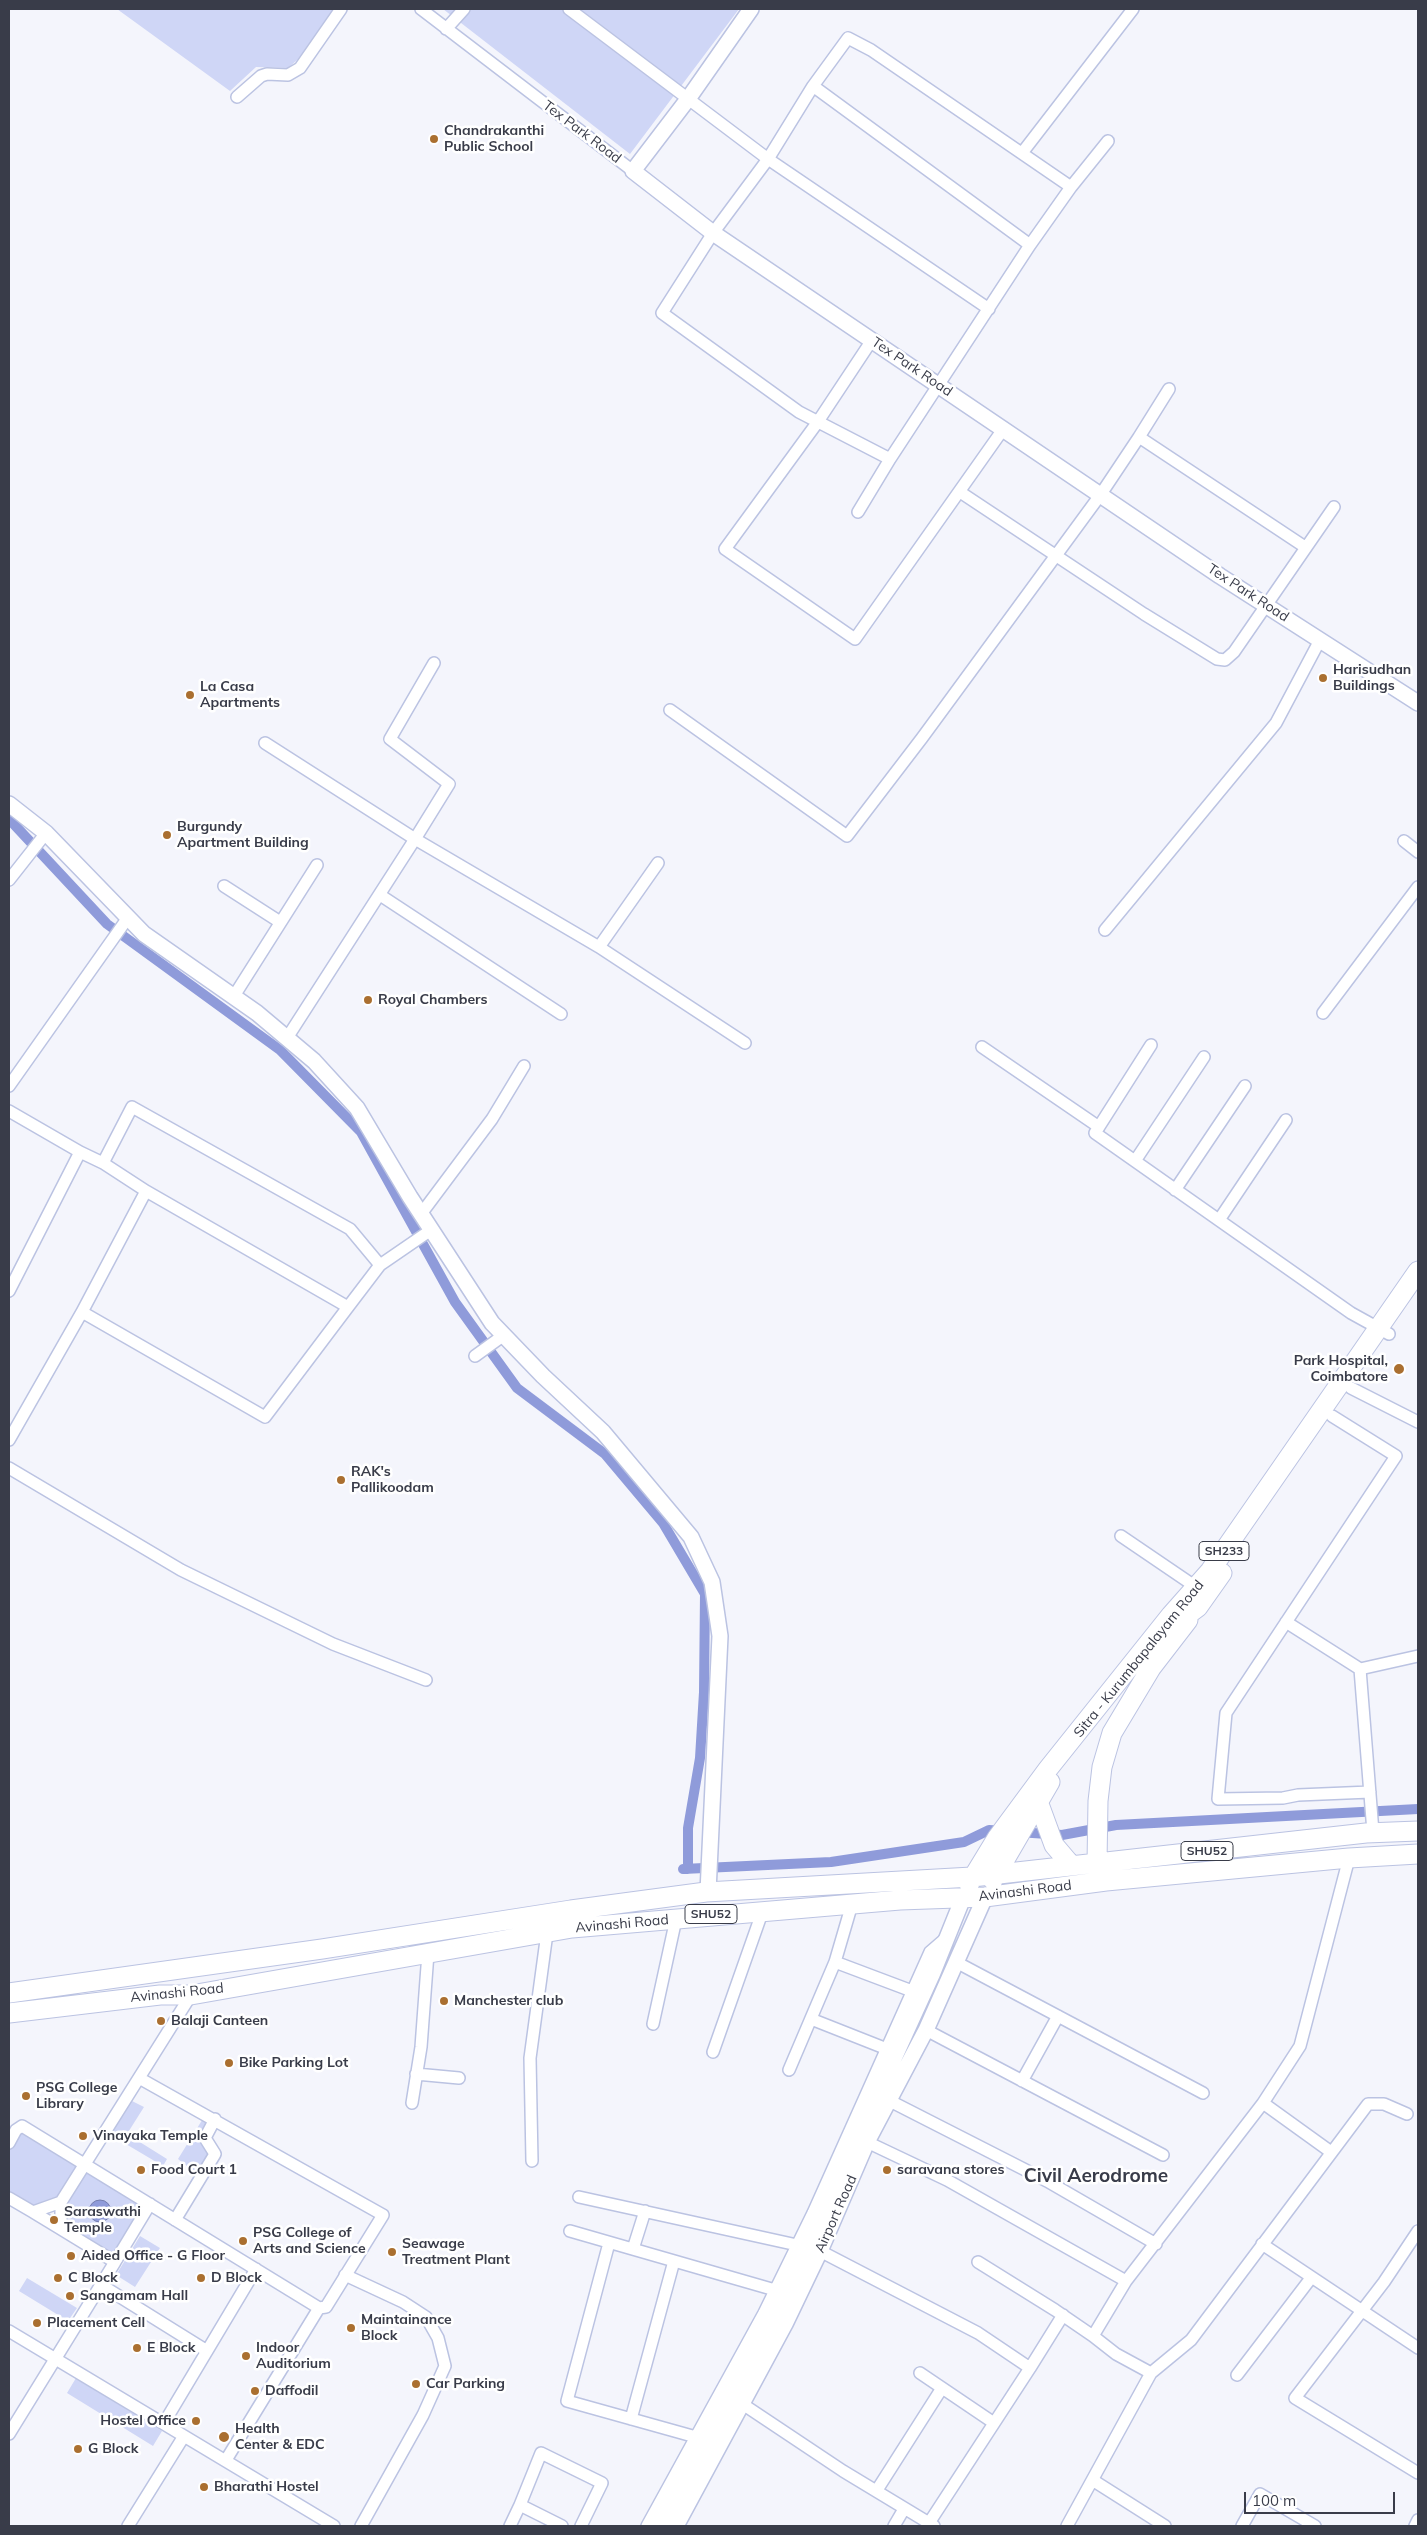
<!DOCTYPE html>
<html>
<head>
<meta charset="utf-8">
<style>
	body { margin:0 }
	#map { position:relative; width:1427px; height:2535px; overflow:hidden; background:#f4f5fc; font-family:Mulish,sans-serif }
	canvas { display:block }
	.frame { position:absolute; inset:0; border:10px solid #393c49; pointer-events:none }
	.scale { position:absolute; left:1244px; top:2492px; width:151px; height:22px; box-sizing:border-box; border:2px solid #393c49; border-top:0; padding-left:6px; font-size:15px; line-height:18px; white-space:nowrap; color:#393c49; -webkit-text-stroke:4px #fff; paint-order:stroke }
</style>
</head>
<body>
<div id="map">
<canvas width="1427" height="2535"></canvas>
<div class="frame"></div>
<div class="scale">100 m</div>
</div>
<script>
const g = document.querySelector('canvas').getContext('2d');
g.lineJoin = 'round';
function fill(path, color) {
  g.fillStyle = color;
  g.fill(path, 'evenodd');
}
function poly(rows) {
  const path = new Path2D();
  for (const r of rows) {
    if (r.length === 3) {
      path.moveTo(r[0] + r[2], r[1]);
      path.arc(r[0], r[1], r[2], 0, 2 * Math.PI);
      continue;
    }
    path.moveTo(r[0], r[1]);
    for (let i = 2; i < r.length; i += 2) path.lineTo(r[i], r[i + 1]);
  }
  return path;
}
function strokePath(path, color, width, dash) {
  g.strokeStyle = color;
  g.lineWidth = width;
  g.lineCap = dash ? 'butt' : 'round';
  g.setLineDash(dash || []);
  g.stroke(path);
}
function write(font, color, halo, rows, align = 'center') {
  g.font = font + ' Mulish,sans-serif';
  g.lineWidth = 5;
  g.setLineDash([]);
  g.textBaseline = 'middle';
  g.strokeStyle = halo;
  g.fillStyle = color;
  for (const [text, x, y, turn = 0] of rows) {
    g.save();
    g.translate(x, y);
    g.rotate((+turn || 0) * Math.PI / 180);
    g.textAlign = isNaN(turn) ? turn : align;
    if (halo) g.strokeText(text, 0, 0);
    g.fillText(text, 0, 0);
    g.restore();
  }
}
const green = poly([
	[117,9,334,9,303,55,288,68,256,67,230,91],
	[443,9,739,9,630,154],
	[130,2100,144,2107,127,2134,167,2159,163,2166,109,2134],
	[204,2117,210,2121,211,2150,198,2175,178,2159],
	[22,2129,79,2166,59,2199,32,2208,9,2193,9,2150],
	[85,2169,144,2204,114,2255,65,2225,65,2203],
	[140,2236,160,2248,135,2287,116,2275],
	[27,2278,77,2308,68,2321,19,2291],
	[76,2378,162,2431,153,2446,67,2393]
]);
const water = poly([
	[100,2211,11]
]);
const canal = poly([
	[9,819,107,924,280,1050,361,1132,455,1302,517,1388,605,1454,663,1523,705,1594,704,1692,700,1758,688,1828,688,1869],
	[1018,1832,1062,1835,1116,1825,1418,1809],
	[683,1869,831,1862,964,1842,989,1830,1004,1831]
]);
const minor = poly([
	[421,9,633,171],
	[569,9,768,159,989,309],
	[446,29,464,9],
	[813,86,768,159,713,233,662,313,799,412,890,459],
	[237,97,261,76,267,74,288,75,300,68,341,9],
	[1022,153,1133,9],
	[1071,187,1108,141],
	[872,340,817,423,725,549,855,639,1004,428],
	[1169,389,1139,437,1305,547],
	[960,492,1144,614,1217,659,1225,660,1234,652,1334,507],
	[858,512,890,459,1030,245,1071,187,871,50,848,38,813,86,1030,245],
	[670,710,847,836,922,738,1101,494,1139,437],
	[265,743,415,839,449,784,390,739,434,663],
	[1404,841,1418,852],
	[9,880,46,833],
	[224,886,280,922],
	[380,895,561,1014],
	[1105,930,1276,723,1320,640],
	[599,947,745,1043],
	[234,996,317,865],
	[1323,1013,1418,887],
	[287,1038,415,839,599,947,658,863],
	[1151,1045,1095,1133,1351,1313,1389,1334],
	[982,1047,1099,1127],
	[9,1086,127,919],
	[9,1111,80,1152],
	[1135,1161,1204,1057],
	[1175,1190,1245,1086],
	[146,1191,103,1163,132,1107,350,1229,380,1265],
	[421,1214,492,1119,524,1066],
	[1219,1220,1286,1120],
	[9,1291,80,1152,103,1163],
	[348,1307,146,1191,82,1312,265,1417,348,1307,380,1265,431,1230],
	[475,1356,504,1335],
	[1351,1388,1418,1422],
	[1332,1416,1396,1456,1226,1713,1218,1799,1283,1798,1298,1795,1370,1792],
	[9,1440,82,1312],
	[9,1468,181,1570,333,1644,426,1680],
	[1121,1536,1196,1587],
	[1286,1622,1360,1669,1418,1656],
	[1360,1669,1373,1832],
	[835,1962,912,1991],
	[956,1962,1203,2093],
	[811,2019,887,2049],
	[653,2024,676,1919],
	[926,2030,1163,2155],
	[713,2052,763,1910],
	[789,2070,835,1962,852,1904],
	[416,2074,459,2078],
	[1022,2081,1058,2016],
	[890,2101,1047,2181,1156,2244],
	[412,2103,421,2047,428,1953],
	[867,2142,947,2180,1126,2281,1093,2336,1116,2354,1151,2373,1067,2526],
	[9,2143,16,2130,22,2126,319,2308,326,2307,383,2215,139,2078],
	[1331,2152,1263,2103,1300,2046,1349,1858],
	[532,2161,530,2058,547,1933],
	[579,2197,797,2245],
	[9,2198,33,2212,61,2202,191,1995],
	[33,2212,61,2229],
	[175,2220,215,2154,205,2138,215,2119],
	[570,2231,775,2290],
	[1418,2231,1384,2282,1295,2398,1418,2473],
	[609,2243,567,2401,696,2437],
	[1262,2244,1418,2348],
	[633,2249,645,2211],
	[820,2251,978,2333,1030,2368,929,2523,934,2526],
	[115,2262,150,2204],
	[978,2262,1055,2310,1093,2336],
	[345,2275,403,2302,426,2317,438,2338,445,2366,423,2415,361,2526],
	[1126,2281,1263,2103],
	[101,2285,207,2351],
	[9,2331,334,2526],
	[1030,2368,1063,2315],
	[920,2373,994,2423],
	[1151,2373,1191,2340,1368,2104,1384,2104,1407,2114],
	[1237,2375,1311,2278],
	[741,2403,843,2471,929,2523],
	[631,2419,674,2261],
	[164,2423,256,2269],
	[9,2434,115,2262,61,2229,61,2202],
	[226,2460,319,2308],
	[1094,2481,1165,2526],
	[877,2490,942,2388],
	[128,2526,184,2436],
	[510,2526,520,2505],
	[562,2526,520,2505,541,2453,602,2483,581,2526],
	[647,2526,764,2313,813,2213,930,1952,945,1939],
	[894,2526,904,2509],
	[1242,2526,1260,2494,1315,2526],
	[1415,2526,1418,2520]
]);
const tertiary = poly([
	[751,9,688,99,633,171,713,233,1220,576,1418,703],
	[9,804,46,833,144,934,257,1013,314,1061,357,1108,410,1197,492,1323,543,1376,603,1432,691,1537,712,1582,720,1636,708,1892],
	[660,2526,792,2283,932,1975,963,1898],
	[676,2526,785,2324,820,2251,867,2142,926,2030,985,1897]
]);
const primary = poly([
	[1171,1627,1198,1607,1222,1573],
	[1039,1804,1054,1845,1071,1865],
	[1097,1863,1098,1801,1102,1767,1112,1733,1151,1668,1188,1620],
	[993,1880,1050,1782],
	[969,1884,997,1838,1048,1769,1171,1615,1210,1571,1418,1271],
	[9,1993,322,1949,571,1910,706,1892,972,1877,1366,1833,1418,1831],
	[9,2013,160,1995,191,1995,572,1928,900,1900,985,1897,1106,1881,1349,1858,1418,1854]
]);
const markers = [
	[434,139,5,"#aa6f30"],
	[1323,678,5,"#aa6f30"],
	[190,695,5,"#aa6f30"],
	[167,835,5,"#aa6f30"],
	[368,1000,5,"#aa6f30"],
	[1399,1369,6,"#aa6f30"],
	[341,1480,5,"#aa6f30"],
	[444,2001,5,"#aa6f30"],
	[161,2021,5,"#aa6f30"],
	[229,2063,5,"#aa6f30"],
	[26,2096,5,"#aa6f30"],
	[83,2136,5,"#aa6f30"],
	[141,2170,5,"#aa6f30"],
	[887,2170,5,"#aa6f30"],
	[54,2220,5,"#aa6f30"],
	[243,2241,5,"#aa6f30"],
	[392,2252,5,"#aa6f30"],
	[71,2256,5,"#aa6f30"],
	[58,2278,5,"#aa6f30"],
	[201,2278,5,"#aa6f30"],
	[70,2296,5,"#aa6f30"],
	[37,2323,5,"#aa6f30"],
	[351,2328,5,"#aa6f30"],
	[137,2348,5,"#aa6f30"],
	[246,2356,5,"#aa6f30"],
	[416,2384,5,"#aa6f30"],
	[255,2391,5,"#aa6f30"],
	[196,2421,5,"#aa6f30"],
	[224,2437,6,"#aa6f30"],
	[78,2449,5,"#aa6f30"],
	[204,2487,5,"#aa6f30"]
];
const shields = [
	[1224,1551,50],
	[1207,1851,52],
	[711,1914,52]
];
const shieldNames = [
	["SH233",1224,1551],
	["SHU52",1207,1851],
	["SHU52",711,1914]
];
const poiNames = [
	["Chandrakanthi",444,131],
	["Public School",444,147],
	["Harisudhan",1333,670],
	["Buildings",1333,686],
	["La Casa",200,687],
	["Apartments",200,703],
	["Burgundy",177,827],
	["Apartment Building",177,843],
	["Royal Chambers",378,1000],
	["Park Hospital,",1388,1361,"right"],
	["Coimbatore",1388,1377,"right"],
	["RAK's",351,1472],
	["Pallikoodam",351,1488],
	["Manchester club",454,2001],
	["Balaji Canteen",171,2021],
	["Bike Parking Lot",239,2063],
	["PSG College",36,2088],
	["Library",36,2104],
	["Vinayaka Temple",93,2136],
	["Food Court 1",151,2170],
	["saravana stores",897,2170],
	["Saraswathi",64,2212],
	["Temple",64,2228],
	["PSG College of",253,2233],
	["Arts and Science",253,2249],
	["Seawage",402,2244],
	["Treatment Plant",402,2260],
	["Aided Office - G Floor",81,2256],
	["C Block",68,2278],
	["D Block",211,2278],
	["Sangamam Hall",80,2296],
	["Maintainance",361,2320],
	["Block",361,2336],
	["Placement Cell",47,2323],
	["E Block",147,2348],
	["Indoor",256,2348],
	["Auditorium",256,2364],
	["Car Parking",426,2384],
	["Daffodil",265,2391],
	["Hostel Office",186,2421,"right"],
	["Health",235,2429],
	["Center & EDC",235,2445],
	["G Block",88,2449],
	["Bharathi Hostel",214,2487]
];
const streetNames = [
	["Tex Park Road",582,132,37],
	["Tex Park Road",912,367,34],
	["Tex Park Road",1248,593,33],
	["Sitra - Kurumbapalayam Road",1139,1659,-51],
	["Avinashi Road",1025,1891,-7],
	["Avinashi Road",622,1924,-5],
	["Avinashi Road",177,1993,-6],
	["Airport Road",836,2214,-66]
];
const districtNames = [
	["Civil Aerodrome",1096,2176]
];
fill(green, '#cfd6f6');
fill(water, '#8f9bda');
strokePath(water, '#757eae', 1);
strokePath(canal, '#8f9bda', 10);
strokePath(minor, '#bbc3e2', 14);
strokePath(tertiary, '#bbc3e2', 18);
strokePath(primary, '#bbc3e2', 21);
strokePath(minor, '#fff', 11);
strokePath(tertiary, '#fff', 15);
strokePath(primary, '#fff', 19);
for (const [x, y, r, color] of markers) {
  const dot = new Path2D();
  dot.arc(x, y, r, 0, 2 * Math.PI);
  g.fillStyle = color;
  g.fill(dot);
  strokePath(dot, '#fff', 2);
}
for (const [x, y, w] of shields) {
  const box = new Path2D();
  box.roundRect(x - w / 2, y - 9.5, w, 19, 4);
  g.fillStyle = '#fff';
  g.fill(box);
  strokePath(box, '#393c49', 1);
}
write('bold 12px', '#393c49', null, shieldNames);
write('bold 14px', '#393c49', '#fff', poiNames, 'left');
write('14px', '#393c49', '#fff', streetNames);
write('bold 19px', '#393c49', '#fff', districtNames);
</script>
</body>
</html>
